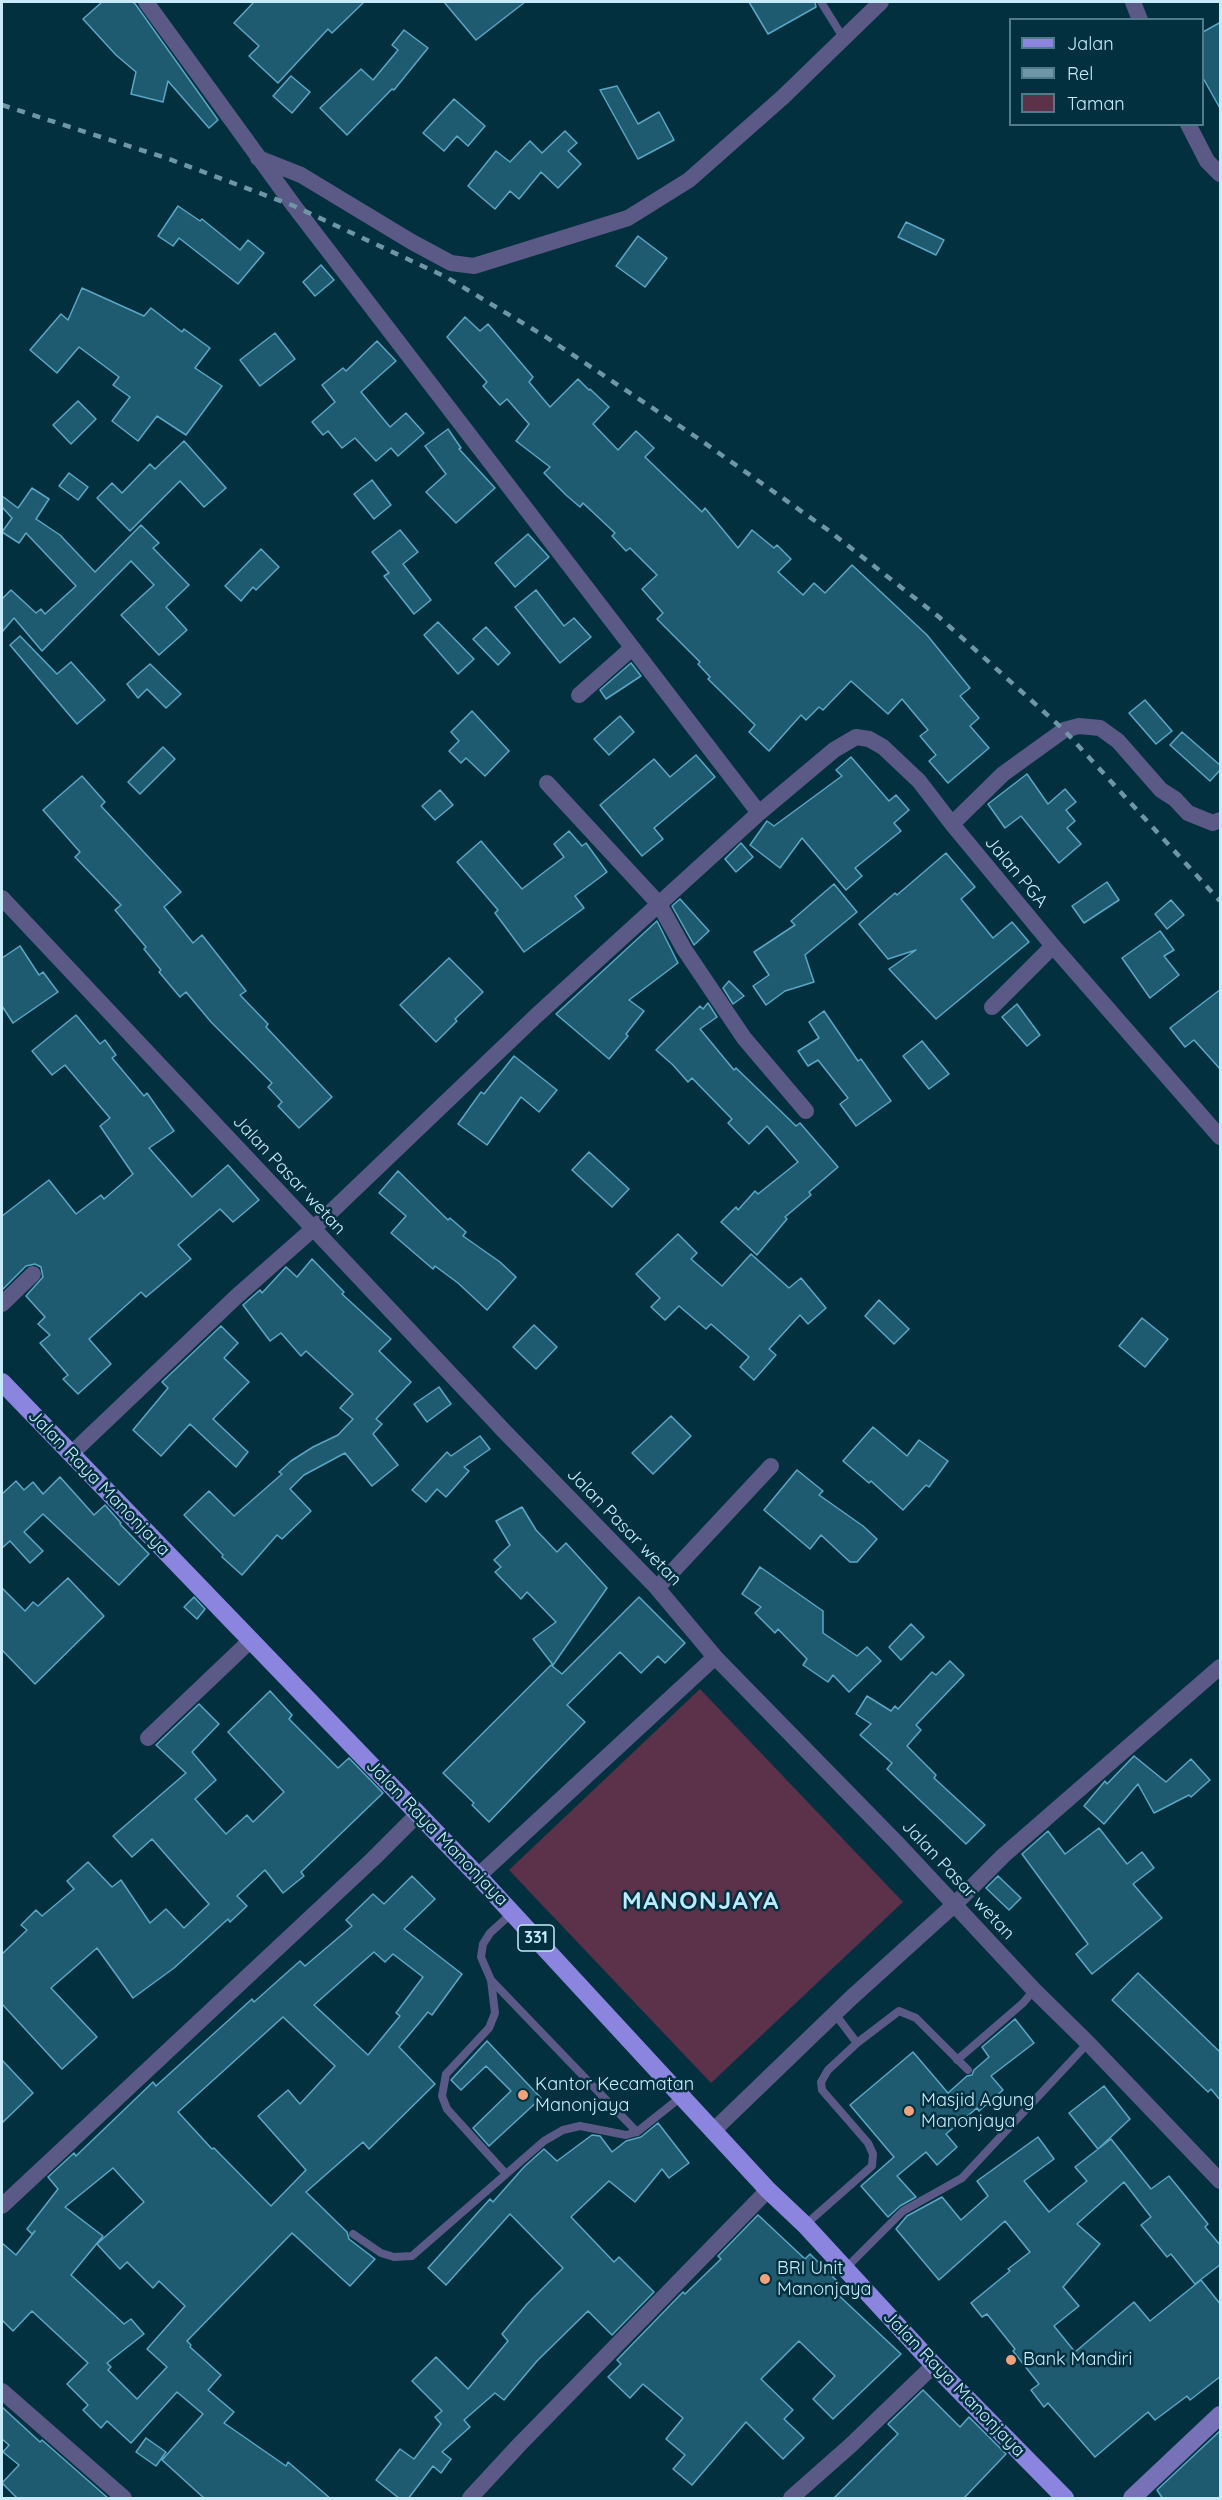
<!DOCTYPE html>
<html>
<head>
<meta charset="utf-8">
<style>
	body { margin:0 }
	#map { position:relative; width:1222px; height:2500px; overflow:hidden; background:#03303f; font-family:Quicksand,sans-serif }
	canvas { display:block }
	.frame { position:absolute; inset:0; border:3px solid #c7ebfb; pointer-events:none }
	.legend { position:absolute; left:1009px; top:18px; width:195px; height:108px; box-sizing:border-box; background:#03303f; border:2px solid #517b8a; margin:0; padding:8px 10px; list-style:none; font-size:18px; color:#c7ebfb }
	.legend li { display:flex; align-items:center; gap:12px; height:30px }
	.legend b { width:30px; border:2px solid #517b8a }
</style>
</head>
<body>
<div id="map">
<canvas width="1222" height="2500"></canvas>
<div class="frame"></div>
<ul class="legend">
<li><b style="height:8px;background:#8c85df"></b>Jalan</li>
<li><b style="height:8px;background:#6e96a6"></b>Rel</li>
<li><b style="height:16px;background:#5c314a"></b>Taman</li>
</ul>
</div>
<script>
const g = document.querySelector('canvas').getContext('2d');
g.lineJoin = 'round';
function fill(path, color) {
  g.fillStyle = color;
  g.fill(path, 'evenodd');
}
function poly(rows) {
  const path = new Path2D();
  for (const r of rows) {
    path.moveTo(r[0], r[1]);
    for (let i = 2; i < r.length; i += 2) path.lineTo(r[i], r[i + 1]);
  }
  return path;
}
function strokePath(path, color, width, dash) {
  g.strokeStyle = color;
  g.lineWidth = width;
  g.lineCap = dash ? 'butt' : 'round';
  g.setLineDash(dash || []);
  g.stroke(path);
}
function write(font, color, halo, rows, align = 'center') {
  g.font = font + ' Quicksand,sans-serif';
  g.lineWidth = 5;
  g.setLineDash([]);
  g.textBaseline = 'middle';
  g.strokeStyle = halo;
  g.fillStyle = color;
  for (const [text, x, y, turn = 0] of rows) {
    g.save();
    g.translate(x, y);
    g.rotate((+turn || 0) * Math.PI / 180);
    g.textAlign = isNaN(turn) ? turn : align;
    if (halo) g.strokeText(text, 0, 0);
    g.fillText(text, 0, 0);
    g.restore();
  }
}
const green = poly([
	[700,1689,903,1902,711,2083,509,1870]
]);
const building = poly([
	[102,2,133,2,136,5,218,120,209,128,168,81,163,102,131,94,136,72,116,55,83,19,102,2],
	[254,2,364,2,332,33,328,29,278,83,249,56,259,46,234,23,254,2],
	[444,2,525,2,476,40,444,2],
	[749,2,815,2,816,7,768,34,749,2],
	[1221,22,1221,110,1203,78,1203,32,1221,22],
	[404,30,428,48,394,90,392,89,347,135,320,108,361,69,373,80,398,50,392,45,404,30],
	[291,76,310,92,292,113,273,96,291,76],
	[617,86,638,124,659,112,674,140,638,159,600,90,617,86],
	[454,99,485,126,468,146,457,136,444,151,423,133,454,99],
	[565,131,577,143,568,151,581,164,558,188,541,172,519,199,510,191,495,209,468,186,496,151,510,162,530,141,542,153,565,131],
	[178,206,200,221,202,219,240,250,248,240,264,253,238,284,179,238,173,246,158,236,178,206],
	[906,222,944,240,936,255,898,237,906,222],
	[638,236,667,258,645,287,616,266,638,236],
	[321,265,334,280,315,296,303,282,321,265],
	[82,288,144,316,151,308,182,332,184,329,210,348,195,368,222,386,186,435,157,416,138,441,112,421,130,397,113,385,119,377,79,347,57,373,30,350,61,314,68,320,82,288],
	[465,317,480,331,488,324,533,377,529,382,550,407,578,379,589,390,590,389,609,407,593,424,618,450,636,431,654,448,645,457,702,512,705,508,738,548,752,530,774,548,777,545,791,559,778,572,803,595,814,583,825,593,852,565,927,635,970,688,960,696,979,718,970,726,989,748,948,783,929,761,936,755,920,736,928,730,902,699,888,714,851,681,823,710,819,707,806,720,801,715,769,751,749,732,755,725,708,679,710,677,698,664,700,662,657,619,663,613,642,589,657,575,630,548,626,551,612,536,615,533,583,503,580,507,566,495,544,473,550,467,516,441,529,424,507,399,500,405,483,386,487,382,447,337,465,317],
	[275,333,295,359,260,386,240,360,275,333],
	[377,341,396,361,361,392,390,427,406,413,424,433,398,456,391,448,376,461,355,438,342,448,328,431,323,435,312,422,335,402,322,385,343,368,346,371,377,341],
	[78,401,96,419,71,444,53,425,78,401],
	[448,429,461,448,459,449,495,488,456,523,426,492,446,474,425,446,448,429],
	[184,441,226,488,204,507,180,481,130,531,97,498,112,483,122,493,150,464,155,469,184,441],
	[69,473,88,487,78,500,59,486,69,473],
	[372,480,391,505,374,519,354,494,372,480],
	[32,488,49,499,36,519,60,535,95,572,141,525,159,543,153,548,189,585,166,607,187,630,159,655,121,615,154,585,131,561,42,651,14,618,2,632,2,599,11,590,36,613,41,609,45,614,76,586,26,533,19,543,2,532,12,518,2,507,2,496,18,508,32,488],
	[400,530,418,552,403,564,431,600,414,614,384,576,389,573,372,552,400,530],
	[528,534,549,557,515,587,495,563,528,534],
	[261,549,279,567,256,590,253,587,241,601,225,586,261,549],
	[536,590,564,626,574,618,591,637,560,663,515,607,536,590],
	[438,622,474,659,458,674,424,635,438,622],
	[486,627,510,653,498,665,473,639,486,627],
	[20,636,57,674,71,662,105,700,77,724,10,645,20,636],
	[631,663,641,676,606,699,600,690,631,663],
	[150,664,181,694,166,708,147,689,138,698,127,684,150,664],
	[1145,700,1172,731,1156,744,1129,713,1145,700],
	[472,711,509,751,485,776,466,758,461,763,449,751,459,741,451,732,472,711],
	[620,716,634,732,609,755,594,739,620,716],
	[1182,732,1221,766,1221,769,1210,781,1170,745,1182,732],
	[163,747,175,759,140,794,128,782,163,747],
	[696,755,715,777,654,828,663,839,642,856,600,805,654,759,670,777,696,755],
	[851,757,889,801,896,795,909,810,894,823,901,831,855,868,862,876,846,890,802,838,780,868,750,845,767,821,774,826,842,776,836,770,851,757],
	[1027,774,1048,804,1065,789,1076,802,1066,810,1075,821,1067,828,1081,844,1059,863,1021,816,1005,828,988,804,1027,774],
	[82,776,105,802,101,806,181,892,164,907,193,943,202,935,246,991,240,995,268,1024,266,1027,332,1097,299,1128,278,1106,282,1102,268,1087,272,1083,211,1022,186,992,180,997,159,972,161,970,144,949,146,947,115,910,121,905,75,857,80,852,43,810,82,776],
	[440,790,453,805,435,820,422,806,440,790],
	[569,831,582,846,586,843,607,872,575,896,584,908,524,952,495,913,498,910,457,862,481,841,522,889,564,857,554,844,569,831],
	[741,843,753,857,736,872,725,859,741,843],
	[946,853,975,887,961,899,993,938,1012,922,1029,942,936,1019,889,969,916,950,888,959,859,924,895,893,897,895,946,853],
	[1107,882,1119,900,1084,923,1072,906,1107,882],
	[834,884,857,912,805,955,814,982,785,991,766,1005,753,986,769,975,754,952,795,925,791,921,834,884],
	[680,899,709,931,694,945,672,906,680,899],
	[1171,900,1184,915,1167,929,1155,914,1171,900],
	[657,921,678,963,629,1000,644,1011,626,1034,628,1036,609,1059,556,1014,657,921],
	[1160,931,1174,950,1164,956,1179,975,1150,998,1122,958,1160,931],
	[20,946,39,975,43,972,58,992,13,1023,2,1006,2,958,20,946],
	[449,958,483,992,455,1019,457,1021,436,1042,400,1005,449,958],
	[729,981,744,996,733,1004,723,988,729,981],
	[1221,989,1221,1070,1194,1040,1185,1047,1170,1028,1221,989],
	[708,1003,717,1017,700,1029,734,1070,736,1068,796,1126,800,1123,838,1167,809,1192,811,1195,785,1217,787,1219,757,1255,721,1222,736,1207,738,1210,755,1191,758,1194,798,1162,767,1126,749,1144,728,1123,732,1119,692,1078,688,1082,673,1065,656,1050,700,1006,703,1009,708,1003],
	[1017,1004,1040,1035,1027,1046,1002,1017,1017,1004],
	[824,1011,858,1061,861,1059,891,1101,856,1126,840,1104,848,1098,818,1060,808,1066,798,1051,819,1038,809,1022,824,1011],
	[76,1015,100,1044,105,1040,116,1055,112,1058,144,1096,147,1093,174,1131,149,1148,192,1197,228,1165,259,1200,233,1222,220,1209,178,1245,191,1259,146,1297,141,1292,89,1339,111,1364,78,1394,63,1379,68,1375,40,1343,50,1335,38,1324,45,1317,26,1296,43,1277,41,1267,35,1264,26,1266,2,1290,2,1216,49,1180,76,1214,101,1195,104,1199,133,1174,100,1126,110,1118,65,1065,52,1075,32,1051,76,1015],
	[922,1041,949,1074,929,1089,903,1056,922,1041],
	[514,1056,557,1090,539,1112,521,1097,487,1145,458,1124,481,1092,484,1094,514,1056],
	[589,1152,629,1189,612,1207,572,1170,589,1152],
	[398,1171,448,1220,450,1218,466,1232,463,1236,500,1262,516,1277,487,1310,458,1283,435,1266,433,1269,391,1233,406,1216,379,1193,398,1171],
	[678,1234,697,1253,691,1259,722,1286,751,1254,789,1288,801,1278,826,1308,808,1324,800,1315,769,1349,776,1355,754,1380,740,1367,749,1357,711,1324,706,1329,679,1306,665,1320,651,1307,660,1298,636,1274,678,1234],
	[312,1259,344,1292,342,1294,391,1339,379,1351,411,1382,376,1419,382,1424,373,1434,398,1465,372,1486,345,1453,304,1475,290,1489,311,1511,282,1539,277,1535,242,1575,222,1557,223,1555,184,1515,209,1491,234,1516,282,1474,279,1472,291,1461,313,1447,338,1435,353,1419,340,1408,353,1394,306,1351,301,1356,281,1333,270,1341,243,1305,260,1290,262,1293,286,1267,297,1277,312,1259],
	[879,1300,909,1329,894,1344,865,1316,879,1300],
	[1142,1318,1168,1339,1145,1367,1119,1346,1142,1318],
	[534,1325,557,1347,536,1369,513,1347,534,1325],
	[221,1326,238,1343,224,1358,249,1382,213,1419,248,1452,236,1467,190,1424,161,1456,133,1430,168,1388,162,1382,221,1326],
	[439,1387,451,1404,427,1422,414,1404,439,1387],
	[671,1416,691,1436,653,1474,632,1453,671,1416],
	[873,1427,907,1456,919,1440,948,1461,929,1487,926,1485,903,1510,871,1481,869,1483,843,1461,873,1427],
	[480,1436,490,1449,464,1467,469,1471,446,1497,437,1489,426,1502,412,1490,447,1452,451,1456,480,1436],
	[797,1470,823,1491,819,1495,863,1526,877,1539,857,1562,850,1562,821,1535,810,1549,764,1510,797,1470],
	[60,1477,94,1515,105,1505,121,1523,120,1524,149,1554,119,1585,43,1514,24,1532,43,1551,30,1563,10,1541,2,1548,2,1494,16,1481,24,1490,33,1482,43,1494,60,1477],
	[522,1507,536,1530,557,1552,566,1543,607,1588,553,1665,533,1639,556,1622,527,1592,521,1599,495,1572,501,1567,494,1560,510,1545,496,1521,522,1507],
	[760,1567,823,1611,823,1633,857,1656,867,1647,881,1661,849,1692,833,1675,828,1682,803,1665,807,1659,778,1629,775,1633,755,1613,761,1607,742,1594,760,1567],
	[68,1578,104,1616,35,1684,2,1650,2,1588,25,1611,33,1602,38,1606,68,1578],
	[194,1597,205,1609,197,1619,184,1607,194,1597],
	[639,1597,685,1643,665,1663,658,1656,641,1673,620,1652,567,1705,585,1722,489,1822,472,1805,474,1803,443,1773,551,1665,562,1674,639,1597],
	[911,1624,924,1637,901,1660,889,1647,911,1624],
	[950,1661,964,1675,916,1725,921,1730,907,1746,936,1775,934,1778,985,1825,966,1844,887,1769,892,1763,860,1735,871,1724,856,1714,867,1696,891,1711,895,1706,898,1709,932,1672,936,1675,950,1661],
	[270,1691,292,1715,289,1719,338,1768,349,1758,383,1793,301,1872,304,1876,283,1893,265,1870,237,1896,247,1906,230,1922,228,1919,174,1968,133,1998,97,1948,51,1988,97,2037,62,2069,2,2004,2,1954,27,1930,21,1925,36,1910,42,1916,74,1889,67,1881,88,1862,112,1887,121,1880,150,1923,166,1909,184,1928,209,1904,152,1839,132,1857,113,1836,186,1773,156,1745,199,1704,219,1724,192,1752,216,1780,195,1799,226,1834,247,1815,253,1822,284,1792,228,1732,270,1691],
	[1134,1756,1166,1782,1191,1759,1210,1780,1191,1797,1189,1795,1154,1813,1138,1784,1104,1824,1084,1806,1105,1781,1107,1784,1134,1756],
	[1099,1828,1127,1864,1142,1852,1154,1868,1133,1884,1162,1918,1092,1974,1076,1954,1088,1944,1022,1854,1048,1831,1065,1854,1099,1828],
	[412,1876,435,1899,404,1929,462,1974,432,2015,428,2012,399,2047,435,2084,369,2149,363,2142,306,2192,347,2232,349,2239,375,2259,350,2286,292,2233,187,2341,191,2345,190,2347,221,2375,208,2390,234,2412,224,2423,286,2466,288,2462,331,2499,205,2499,162,2460,203,2414,177,2392,131,2443,107,2421,101,2428,83,2410,88,2405,67,2384,88,2363,32,2311,13,2331,2,2320,2,2243,16,2255,35,2231,32,2234,27,2229,58,2189,48,2177,74,2153,76,2156,153,2082,156,2086,252,1999,254,2002,300,1961,305,1966,352,1926,346,1920,373,1894,384,1904,412,1876],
	[374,1952,385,1962,393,1954,423,1977,396,2013,400,2016,368,2055,314,2005,374,1952],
	[283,2017,335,2066,300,2104,288,2090,258,2116,306,2170,271,2206,214,2148,212,2149,178,2112,283,2017],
	[113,2168,144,2202,97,2244,120,2269,127,2262,153,2288,159,2281,185,2306,147,2349,167,2367,137,2399,108,2370,111,2367,107,2363,144,2334,131,2319,124,2324,71,2275,103,2236,65,2207,113,2168],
	[998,1876,1021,1898,1009,1910,986,1888,998,1876],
	[1138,1973,1221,2053,1221,2101,1211,2089,1208,2092,1112,2000,1138,1973],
	[1015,2019,1034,2043,991,2076,1003,2090,979,2111,977,2108,946,2134,957,2147,937,2165,926,2152,897,2176,916,2197,900,2206,888,2217,861,2186,894,2157,850,2105,913,2052,948,2093,967,2076,972,2075,974,2070,989,2057,982,2047,1015,2019],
	[487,2041,541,2098,489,2146,473,2128,511,2091,486,2066,461,2090,451,2080,487,2041],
	[2,2060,33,2093,2,2123,2,2060],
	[1104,2086,1130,2119,1098,2149,1069,2113,1104,2086],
	[658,2123,689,2163,669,2178,662,2169,635,2202,609,2181,571,2217,614,2262,619,2257,654,2292,612,2335,588,2311,537,2361,504,2400,495,2393,464,2420,470,2427,442,2452,451,2459,441,2473,433,2466,408,2499,400,2499,376,2480,400,2449,414,2459,441,2424,435,2417,442,2411,412,2381,436,2357,468,2389,508,2341,502,2334,527,2304,563,2268,510,2214,446,2285,428,2268,490,2199,493,2202,524,2167,544,2149,557,2161,592,2135,600,2136,612,2152,626,2141,641,2137,658,2123],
	[1038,2137,1054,2159,1024,2181,1049,2212,1087,2181,1075,2167,1111,2139,1151,2189,1169,2176,1208,2224,1205,2227,1221,2246,1221,2264,1195,2284,1171,2254,1167,2257,1141,2225,1151,2217,1124,2182,1077,2224,1100,2244,1063,2287,1079,2306,1054,2326,1075,2352,1134,2302,1150,2321,1201,2280,1221,2305,1221,2376,1190,2400,1187,2396,1155,2420,1148,2412,1095,2457,1048,2403,1044,2407,1031,2390,1039,2384,1013,2351,1015,2349,987,2314,982,2317,971,2303,1010,2271,1008,2269,1030,2252,1005,2221,939,2280,896,2229,907,2216,942,2197,961,2220,988,2196,977,2181,1038,2137],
	[758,2215,805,2259,810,2254,839,2283,833,2290,901,2354,833,2419,813,2399,835,2376,799,2341,761,2379,793,2410,784,2419,804,2438,783,2459,746,2422,692,2485,673,2469,685,2455,666,2439,683,2418,643,2384,630,2398,608,2377,621,2364,617,2360,683,2292,685,2294,721,2259,718,2256,758,2215],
	[923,2390,960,2427,969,2417,1006,2454,963,2499,833,2499,898,2434,888,2424,923,2390],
	[2,2407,40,2442,42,2440,109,2499,18,2499,2,2483,19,2465,3,2452,9,2445,2,2439,2,2407],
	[1221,2430,1221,2499,1163,2499,1157,2490,1221,2430],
	[146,2438,166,2452,156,2466,136,2452,146,2438]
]);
const lane = poly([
	[821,2,844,39],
	[491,1980,637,2132],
	[835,2014,857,2043],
	[957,2060,1023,2003,1034,1990],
	[506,2174,447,2109,442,2096,446,2074,489,2028,495,2013,491,1980,481,1957,483,1944,490,1933,512,1913],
	[805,2225,872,2166,873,2154,868,2143,822,2090,821,2082,828,2070,857,2043,899,2011,916,2018,968,2070],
	[353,2234,381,2253,394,2257,412,2256,544,2141,563,2130,580,2126,626,2135,637,2132,681,2097],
	[845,2269,903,2211,962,2178,1088,2043]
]);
const street = poly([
	[146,2,294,206,759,813],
	[1133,2,1140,20],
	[1188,124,1207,161,1220,174],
	[258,158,301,175,412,242,451,263,474,266,628,218,689,180,783,97,881,2],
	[579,695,631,649],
	[547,783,659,904,684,949,744,1038,806,1111],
	[952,824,1003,774,1064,730,1079,726,1100,728,1118,741,1161,790,1175,799,1188,813,1213,823,1220,820],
	[2,898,505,1432,657,1588,715,1657,896,1842,1034,1990,1088,2043,1220,2181],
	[992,1007,1053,946],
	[2,1304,33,1274],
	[71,1454,237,1296,313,1229,537,1015,759,813,834,750,856,737,869,739,883,747,919,781,952,824,1053,946,1220,1137],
	[657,1588,771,1466],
	[148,1738,251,1640],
	[478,1876,715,1657],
	[714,2130,851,1998,955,1904,1004,1855,1220,1667],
	[2,2206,373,1859,418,1814],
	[2,2391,124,2498],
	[470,2498,520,2444,768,2190],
	[791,2498,851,2445,934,2365]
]);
const secondary = poly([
	[1132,2498,1220,2415]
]);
const primary = poly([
	[2,1382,478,1876,768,2190,805,2225,934,2365,1065,2498]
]);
const rail = poly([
	[2,105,169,159,294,206,446,277,546,337,696,437,828,530,939,617,1064,730,1220,901]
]);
const markers = [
	[523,2095,6,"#f1a17c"],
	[909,2111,6,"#f1a17c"],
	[765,2279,6,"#f1a17c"],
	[1011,2360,6,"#f1a17c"]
];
const shields = [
	[536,1938,36]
];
const shieldNames = [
	["331",536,1938]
];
const streetNames = [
	["Jalan PGA",1016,872,50],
	["Jalan Pasar wetan",289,1175,47],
	["Jalan Raya Manonjaya",99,1483,46],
	["Jalan Pasar wetan",624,1527,46],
	["Jalan Raya Manonjaya",437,1833,46],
	["Jalan Pasar wetan",958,1880,47],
	["Jalan Raya Manonjaya",954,2384,46]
];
const poiNames = [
	["Kantor Kecamatan",535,2085],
	["Manonjaya",535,2106],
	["Masjid Agung",921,2101],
	["Manonjaya",921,2122],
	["BRI Unit",777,2269],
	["Manonjaya",777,2290],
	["Bank Mandiri",1023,2360]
];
const districtNames = [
	["MANONJAYA",701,1902]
];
fill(green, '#5c314a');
fill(building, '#1e5b70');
strokePath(building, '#5aa7c5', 1.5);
strokePath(lane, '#5b5985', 8);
strokePath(street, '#5b5985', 16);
strokePath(secondary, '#7772b8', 18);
strokePath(primary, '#8c85df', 18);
strokePath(rail, '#6e96a6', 4.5, [8, 8]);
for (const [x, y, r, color] of markers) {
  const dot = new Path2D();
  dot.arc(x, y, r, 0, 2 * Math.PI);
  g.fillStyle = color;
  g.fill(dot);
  strokePath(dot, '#03303f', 2);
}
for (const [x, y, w] of shields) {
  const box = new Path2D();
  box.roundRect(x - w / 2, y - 13, w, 26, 4.5);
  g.fillStyle = '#03303f';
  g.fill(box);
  strokePath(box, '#c7ebfb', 1.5);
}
write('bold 16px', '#c7ebfb', null, shieldNames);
write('18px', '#c7ebfb', '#03303f', streetNames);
write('18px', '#c7ebfb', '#03303f', poiNames, 'left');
g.letterSpacing = '1.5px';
write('bold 24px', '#beeafd', '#03303f', districtNames);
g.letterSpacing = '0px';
</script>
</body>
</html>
